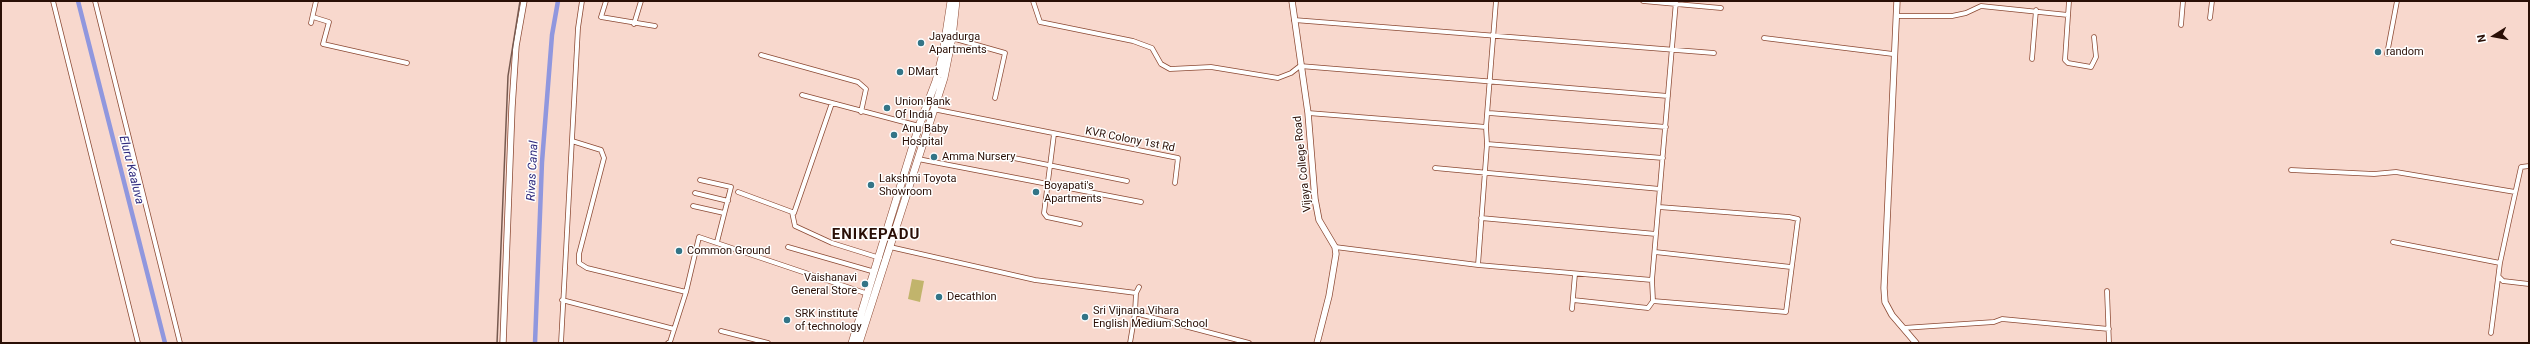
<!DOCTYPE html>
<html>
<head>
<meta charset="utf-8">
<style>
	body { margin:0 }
	#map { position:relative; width:2530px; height:344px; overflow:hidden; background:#f8d8cd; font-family:Roboto,sans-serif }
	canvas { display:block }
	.frame { position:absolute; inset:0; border:2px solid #2a0f06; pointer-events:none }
	.north { position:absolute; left:2474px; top:16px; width:40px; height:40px; -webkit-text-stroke:3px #fff; paint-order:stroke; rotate:259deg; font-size:11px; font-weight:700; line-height:16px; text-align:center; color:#2a0f06 }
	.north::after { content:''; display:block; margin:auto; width:14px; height:18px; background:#2a0f06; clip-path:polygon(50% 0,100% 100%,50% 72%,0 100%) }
</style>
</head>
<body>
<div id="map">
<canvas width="2530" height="344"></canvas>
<div class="frame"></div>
<div class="north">N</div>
</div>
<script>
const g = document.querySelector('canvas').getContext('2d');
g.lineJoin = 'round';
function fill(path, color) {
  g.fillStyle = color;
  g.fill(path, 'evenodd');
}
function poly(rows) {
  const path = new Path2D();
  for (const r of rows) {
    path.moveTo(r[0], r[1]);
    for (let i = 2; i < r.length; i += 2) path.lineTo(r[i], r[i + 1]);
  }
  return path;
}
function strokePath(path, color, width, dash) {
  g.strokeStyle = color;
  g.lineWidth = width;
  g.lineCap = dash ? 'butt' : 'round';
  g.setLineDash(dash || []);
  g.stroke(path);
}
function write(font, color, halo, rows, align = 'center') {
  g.font = font + ' Roboto,sans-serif';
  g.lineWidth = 3;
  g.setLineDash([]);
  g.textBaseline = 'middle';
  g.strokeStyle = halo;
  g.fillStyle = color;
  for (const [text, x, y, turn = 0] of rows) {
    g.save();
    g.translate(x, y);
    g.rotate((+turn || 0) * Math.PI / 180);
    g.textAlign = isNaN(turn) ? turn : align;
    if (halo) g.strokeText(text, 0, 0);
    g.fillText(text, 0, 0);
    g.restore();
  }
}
const green = poly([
	[912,279,924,281,920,302,908,299]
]);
const canal = poly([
	[78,1,165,343],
	[535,343,542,162,552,35,558,1]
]);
const minor = poly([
	[53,1,138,343],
	[95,1,180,343],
	[606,1,601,17,655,26],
	[1033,1,1040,22,1133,41,1152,48,1161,64,1170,69,1211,67,1278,78,1291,73,1300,66,1668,96],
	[1496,1,1486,127,1487,144,1478,265,1652,280],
	[1643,1,1721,8],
	[2069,1,2065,60,2068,63,2091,67,2096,57,2094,37],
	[1896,16,1952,16,1966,13,1981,6,2068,15],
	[313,17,329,22,323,44,407,63],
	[2210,18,2212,1],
	[1294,20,1714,53],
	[311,23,316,1],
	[634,24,641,1],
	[2181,25,2183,1],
	[952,38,1005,53,995,98],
	[1764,38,1893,54],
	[2387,54,2397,1],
	[761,55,858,82,866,89,861,112],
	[2032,59,2036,10],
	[802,95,919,126],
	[933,109,1178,158,1175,183],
	[1308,113,1486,127],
	[1489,113,1666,127],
	[1054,134,1044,213,1047,217,1080,224],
	[572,141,601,150,604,158,579,254,579,263,587,268,686,292],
	[1487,144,1663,158],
	[1009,157,1127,181],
	[918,159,1141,202],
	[1435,168,1660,189],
	[2291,170,2374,174,2396,172,2515,192],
	[700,180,731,187,717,242],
	[738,192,792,212,795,226,832,243,880,258],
	[695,193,728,201],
	[693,206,724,213],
	[794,213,832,103],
	[1481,218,1656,234],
	[2393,242,2500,263],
	[788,247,875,272],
	[890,247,1035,280,1136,293,1135,313,1249,343],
	[1335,247,1478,265],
	[1655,252,1791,267],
	[2499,277,2503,281,2529,284],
	[2107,291,2109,343],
	[1136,293,1139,287],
	[562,300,674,329],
	[1573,300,1648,308,1653,301,1652,280,1676,1],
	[1653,301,1786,312,1798,219,1789,217,1659,207],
	[1572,309,1575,274],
	[1903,328,1994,322,2002,319,2109,329],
	[721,331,768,343],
	[2491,333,2500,263,2509,221,2521,167,2529,166],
	[561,343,578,28,582,1],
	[668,343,670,342,686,292,699,237,868,294],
	[1130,343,1135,313]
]);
const tertiary = poly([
	[1292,1,1308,113,1315,199,1319,220,1335,247,1336,254,1329,296,1317,343],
	[1897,1,1884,288,1885,302,1892,315,1916,343],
	[503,343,512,107,516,46,524,1]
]);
const primary = poly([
	[852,343,919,126,936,81,943,53,951,1],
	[859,343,944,78,952,38,956,1]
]);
const rail = poly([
	[497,343,508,76,520,1]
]);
const markers = [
	[921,43,4,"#337587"],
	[2378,52,4,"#337587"],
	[900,72,4,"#337587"],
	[887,108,4,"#337587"],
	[894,135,4,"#337587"],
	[934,157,4,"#337587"],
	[871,185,4,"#337587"],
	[1036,192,4,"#337587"],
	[679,251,4,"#337587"],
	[865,284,4,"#337587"],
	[939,297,4,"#337587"],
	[1085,317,4,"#337587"],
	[787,320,4,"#337587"]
];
const poiNames = [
	["Jayadurga",929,37],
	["Apartments",929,50],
	["random",2386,52],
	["DMart",908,72],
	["Union Bank",895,102],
	["Of India",895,115],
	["Anu Baby",902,129],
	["Hospital",902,142],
	["Amma Nursery",942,157],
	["Lakshmi Toyota",879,179],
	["Showroom",879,192],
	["Boyapati's",1044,186],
	["Apartments",1044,199],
	["Common Ground",687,251],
	["Vaishanavi",857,278,"right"],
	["General Store",857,291,"right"],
	["Decathlon",947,297],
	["Sri Vijnana Vihara",1093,311],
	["English Medium School",1093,324],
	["SRK institute",795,314],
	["of technology",795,327]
];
const streetNames = [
	["KVR Colony 1st Rd",1130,140,11],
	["Vijaya College Road",1303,164,-96]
];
const waterNames = [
	["Eluru Kaaluva",131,170,76],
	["Rivas Canal",533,171,-87]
];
const districtNames = [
	["ENIKEPADU",876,235]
];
fill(green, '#c1b46c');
strokePath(canal, '#9097de', 4.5);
strokePath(minor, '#8b4933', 5.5);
strokePath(tertiary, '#8b4933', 7);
strokePath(primary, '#8b4933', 8);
strokePath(minor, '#fff', 4);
strokePath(tertiary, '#fff', 5.5);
strokePath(primary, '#fff', 7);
strokePath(rail, '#76594f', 1.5);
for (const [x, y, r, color] of markers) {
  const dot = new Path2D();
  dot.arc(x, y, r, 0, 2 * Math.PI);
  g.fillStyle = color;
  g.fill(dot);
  strokePath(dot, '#fff', 1.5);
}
write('11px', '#2a0f06', '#fff', poiNames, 'left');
write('11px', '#2a0f06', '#fff', streetNames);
write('italic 12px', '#2f2a7d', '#fff', waterNames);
g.letterSpacing = '1px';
write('bold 15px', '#2a0f06', '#fff', districtNames);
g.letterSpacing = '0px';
</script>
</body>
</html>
